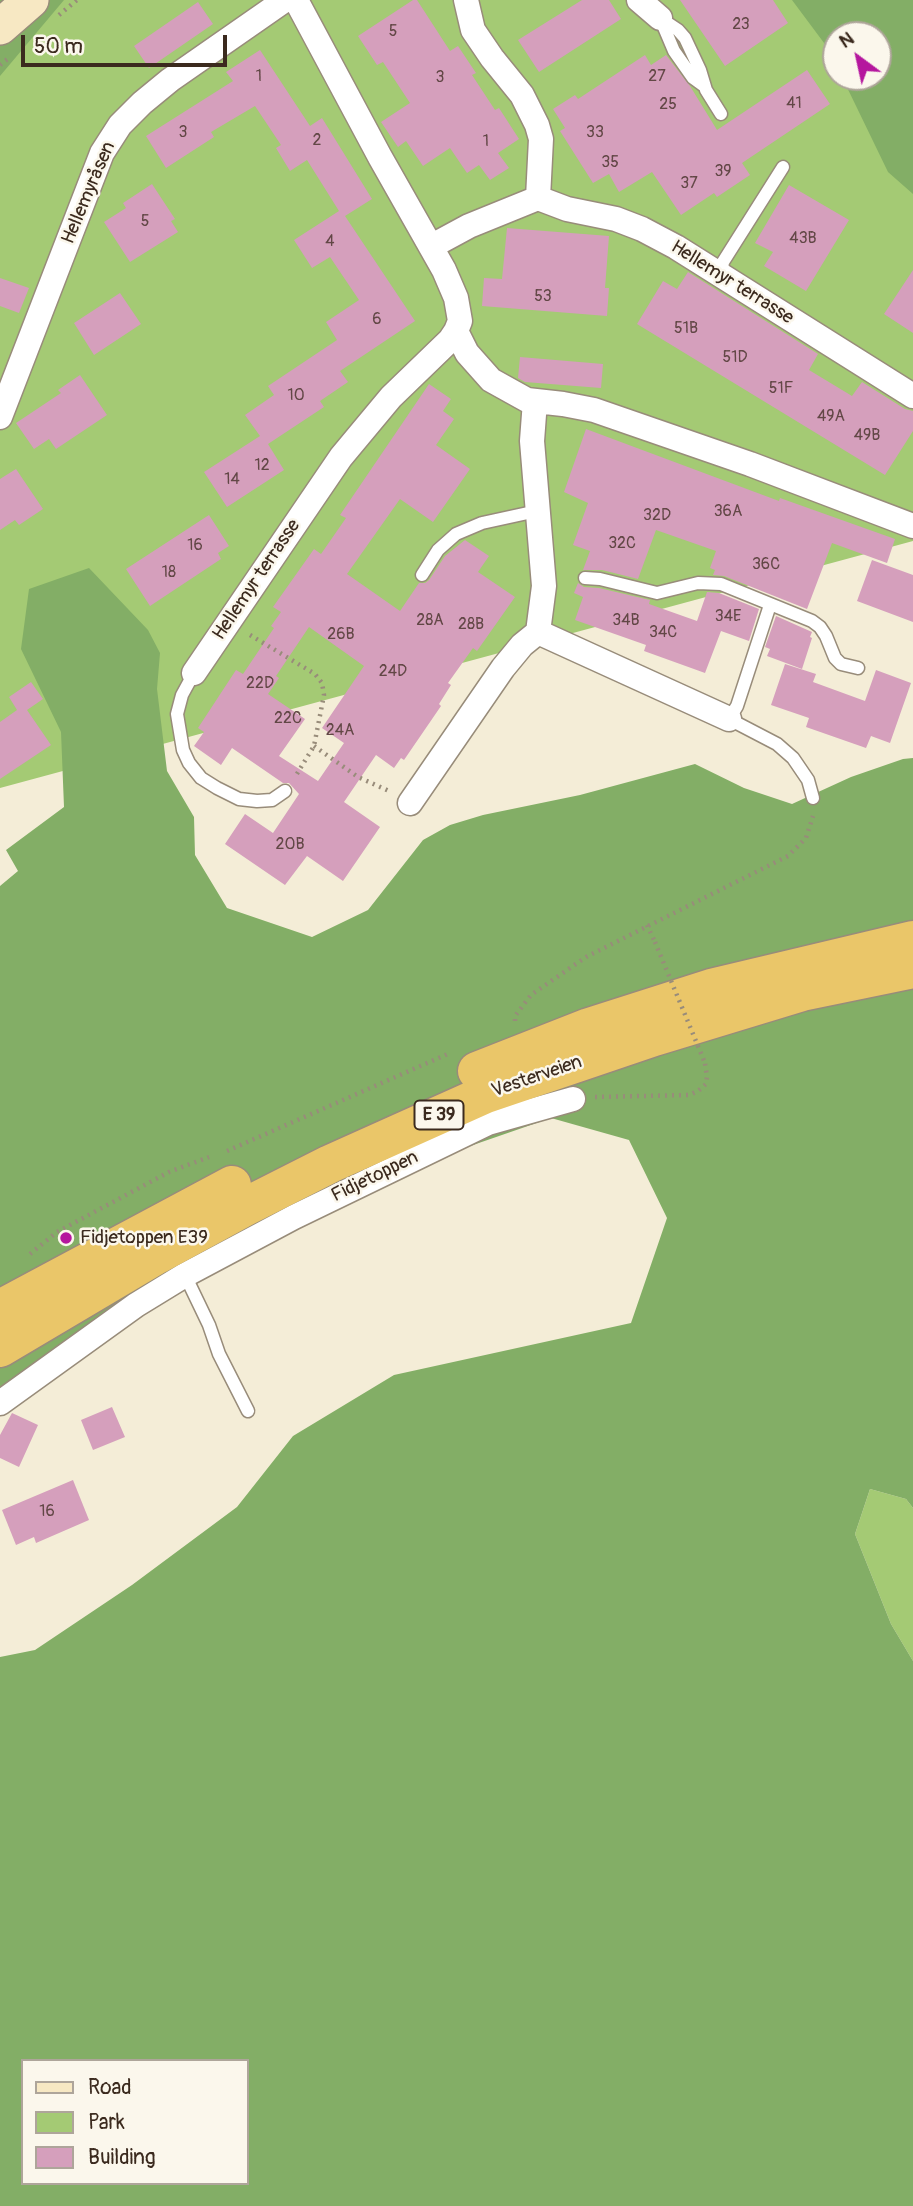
<!DOCTYPE html>
<html>
<head>
<meta charset="utf-8">
<style>
	body { margin:0 }
	#map { position:relative; width:913px; height:2206px; overflow:hidden; background:#f4edd7; font-family:Pangolin,sans-serif }
	canvas { display:block }
	.legend { position:absolute; left:21px; top:2059px; width:228px; height:126px; box-sizing:border-box; background:#fbf7ec; border:2px solid #aea59a; margin:0; padding:9px 12px; list-style:none; font-size:21px; color:#3b2a1e }
	.legend li { display:flex; align-items:center; gap:14px; height:35px }
	.legend b { width:35px; border:2px solid #aea59a }
	.north { position:absolute; left:822px; top:21px; width:70px; height:70px; box-sizing:border-box; background:#fbf7ec; border:2px solid #aea59a; border-radius:50%; rotate:327deg; font-size:19px; font-weight:700; line-height:28px; text-align:center; color:#3b2a1e }
	.north::after { content:''; display:block; margin:auto; width:24px; height:32px; background:#b5179e; clip-path:polygon(50% 0,100% 100%,50% 72%,0 100%) }
	.scale { position:absolute; left:21px; top:35px; width:206px; height:32px; box-sizing:border-box; border:4px solid #3b2a1e; border-top:0; padding-left:9px; font-size:21px; line-height:24px; white-space:nowrap; color:#3b2a1e; -webkit-text-stroke:5px #fbf7ec; paint-order:stroke }
</style>
</head>
<body>
<div id="map">
<canvas width="913" height="2206"></canvas>
<ul class="legend">
<li><b style="height:9px;background:#f7e8c3"></b>Road</li>
<li><b style="height:19px;background:#a4ca74"></b>Park</li>
<li><b style="height:19px;background:#d59fbc"></b>Building</li>
</ul>
<div class="north">N</div>
<div class="scale">50 m</div>
</div>
<script>
const g = document.querySelector('canvas').getContext('2d');
g.lineJoin = 'round';
function fill(path, color) {
  g.fillStyle = color;
  g.fill(path, 'evenodd');
}
function poly(rows) {
  const path = new Path2D();
  for (const r of rows) {
    path.moveTo(r[0], r[1]);
    for (let i = 2; i < r.length; i += 2) path.lineTo(r[i], r[i + 1]);
  }
  return path;
}
function strokePath(path, color, width, dash) {
  g.strokeStyle = color;
  g.lineWidth = width;
  g.lineCap = dash ? 'butt' : 'round';
  g.setLineDash(dash || []);
  g.stroke(path);
}
function write(font, color, halo, rows, align = 'center') {
  g.font = font + ' Pangolin,sans-serif';
  g.lineWidth = 5;
  g.setLineDash([]);
  g.textBaseline = 'middle';
  g.strokeStyle = halo;
  g.fillStyle = color;
  for (const [text, x, y, turn = 0] of rows) {
    g.save();
    g.translate(x, y);
    g.rotate((+turn || 0) * Math.PI / 180);
    g.textAlign = isNaN(turn) ? turn : align;
    if (halo) g.strokeText(text, 0, 0);
    g.fillText(text, 0, 0);
    g.restore();
  }
}
const green = poly([
	[0,0,913,0,913,541,0,788],
	[836,35,878,35,878,77,836,77],
	[870,1489,906,1499,913,1508,913,1661,891,1624,855,1534]
]);
const forest = poly([
	[0,0,64,0,0,76],
	[792,0,913,0,913,194,888,172,842,77,878,77,878,35,836,35,836,64,830,51],
	[89,568,148,630,160,653,157,689,167,771,194,817,195,855,227,908,312,937,368,910,423,840,450,825,483,815,580,795,695,764,744,788,792,804,851,777,903,759,913,758,913,1508,906,1499,870,1489,855,1534,891,1624,913,1661,913,2206,0,2206,0,1657,35,1650,132,1585,237,1507,293,1436,394,1375,631,1323,667,1218,629,1140,551,1118,398,1171,260,1239,0,1395,0,886,18,871,6,850,64,807,61,732,21,649,29,589],
	[23,2061,247,2061,247,2183,23,2183]
]);
const building = poly([
	[413,0,417,0,450,51,458,46,476,73,472,75,495,110,499,108,519,139,498,153,509,168,490,180,479,165,467,173,450,148,423,166,406,141,398,147,381,122,410,103,383,62,377,65,358,36],
	[582,0,609,0,621,19,539,72,518,40],
	[680,0,773,0,788,23,725,66],
	[198,2,213,24,149,68,134,46],
	[260,50,310,126,322,118,372,199,345,216,415,321,340,371,348,382,320,401,324,407,268,444,284,470,227,507,204,472,260,436,245,415,274,395,268,386,337,340,326,322,359,300,330,257,312,268,294,240,339,211,307,160,290,171,276,148,281,145,255,106,211,132,214,137,166,168,146,136,233,81,226,72],
	[645,55,651,65,666,55,690,86,717,130,807,70,830,104,742,163,750,175,717,197,714,193,681,215,652,172,619,192,609,174,593,183,560,131,565,128,553,109,575,95,578,99],
	[152,184,175,219,171,221,178,232,130,262,104,222,126,208,123,203],
	[789,185,849,220,806,291,764,266,773,252,755,243],
	[507,228,609,236,605,288,609,288,607,316,482,306,484,278,502,279],
	[913,270,913,333,884,314],
	[688,272,818,354,809,370,852,396,862,382,905,409,913,411,913,431,885,475,637,324,663,281,677,289],
	[0,278,29,288,19,313,0,306],
	[120,293,141,324,94,355,74,323],
	[520,357,603,364,601,388,525,382,518,378],
	[80,375,107,415,56,449,49,439,34,449,16,423,61,393,58,390],
	[429,384,451,399,443,411,454,419,436,445,470,469,433,522,400,499,347,574,400,611,419,583,425,583,429,580,445,556,465,540,489,556,478,572,515,597,477,651,473,648,448,683,451,685,439,704,441,706,404,760,401,758,394,768,376,755,344,802,380,827,343,881,307,856,285,885,225,844,245,814,273,833,299,794,289,783,283,783,232,748,221,765,194,746,204,732,198,728,236,670,243,674,274,628,271,626,281,612,273,607,314,549,321,554,346,518,340,515],
	[309,627,364,666,322,728,344,743,318,781,279,756,305,719,268,694,279,678,276,676],
	[586,429,779,501,780,498,895,539,887,563,832,543,807,609,724,576,713,575,715,570,710,568,716,551,656,530,638,579,602,570,583,570,590,551,573,545,588,503,564,492],
	[16,469,43,509,19,525,15,520,0,530,0,479],
	[209,515,229,546,218,553,221,559,150,606,126,569],
	[872,560,913,575,913,622,857,601],
	[578,583,584,587,599,588,650,600,649,604,697,621,707,592,719,593,759,609,749,641,721,631,705,673,644,651,646,645,575,620,583,597,574,593],
	[776,616,812,632,810,637,812,638,802,669,767,656,770,649,765,647],
	[785,664,816,674,813,682,865,701,876,670,911,683,890,743,871,736,866,748,806,727,809,718,771,705],
	[31,682,43,699,27,710,51,745,0,779,0,722,17,710,9,697],
	[112,1407,125,1437,93,1450,81,1420],
	[12,1413,38,1425,19,1467,0,1458,0,1435],
	[73,1480,89,1520,36,1543,34,1537,16,1545,2,1510]
]);
const path = poly([
	[59,15,77,0],
	[0,65,10,57],
	[250,635,315,674,322,683,324,695,314,746,295,777],
	[314,746,358,777,389,791],
	[647,925,655,942],
	[515,1021,515,1016,531,995,586,957,788,856,806,838,813,816],
	[595,1097,689,1095,698,1091,706,1084,707,1077,705,1063],
	[227,1151,450,1053],
	[30,1254,57,1232,169,1172,209,1157]
]);
const lane = poly([
	[704,86,693,78,674,51,660,18,678,30,685,38,700,70,706,90,721,114],
	[721,276,723,262,783,167],
	[422,575,438,550,456,534,482,523,537,511],
	[585,578,600,579,657,593,698,583,721,584,812,621,820,627,826,636,835,658,841,664,858,668],
	[770,605,737,706,729,719,777,744,793,758,808,780,813,798],
	[194,673,182,695,177,714,183,750,189,763,201,778,217,788,239,799,257,801,272,800,285,791],
	[185,1275,209,1325,219,1354,248,1411]
]);
const street = poly([
	[296,0,380,157,444,270,456,298,460,321,456,331,467,353,491,380,527,400,563,404,594,410,750,464,913,526],
	[466,0,473,30,492,58,522,95,537,125,541,139,538,198],
	[639,0,660,18],
	[432,246,469,226,538,198,567,209,616,219,642,229,676,247,913,396],
	[0,417,102,153,120,125,142,103,170,80,285,0],
	[538,632,729,719],
	[194,673,341,457,391,397,450,340,456,331],
	[410,803,503,668,522,645,538,632,544,586,532,441,535,401],
	[0,1403,136,1305,185,1275,294,1217,488,1123,573,1099]
]);
const secondary = poly([
	[0,27,31,0]
]);
const highway = poly([
	[477,1071,589,1027,711,988,913,940],
	[0,1309,232,1185],
	[0,1348,157,1255,245,1207,330,1164,486,1094,654,1037,802,992,913,969]
]);
const pathBridge = poly([
	[655,942,705,1063]
]);
const markers = [
	[66,1238,7,"#b5179e"]
];
const numberNames = [
	["23",741,25],
	["5",393,32],
	["1",259,77],
	["27",657,77],
	["3",440,78],
	["41",794,104],
	["25",668,105],
	["3",183,133],
	["33",595,133],
	["2",317,141],
	["1",486,142],
	["35",610,163],
	["39",723,172],
	["37",689,184],
	["5",145,222],
	["43B",803,239],
	["4",330,242],
	["53",543,297],
	["6",377,320],
	["51B",686,329],
	["51D",735,358],
	["51F",781,389],
	["10",296,396],
	["49A",831,417],
	["49B",867,436],
	["12",262,466],
	["14",232,480],
	["36A",728,512],
	["32D",657,516],
	["32C",622,544],
	["16",195,546],
	["36C",766,565],
	["18",169,573],
	["34E",728,617],
	["28A",430,621],
	["34B",626,621],
	["28B",471,625],
	["34C",663,633],
	["26B",341,635],
	["24D",393,672],
	["22D",260,684],
	["22C",288,719],
	["24A",340,731],
	["20B",290,845],
	["16",47,1512]
];
const shields = [
	[439,1115,49]
];
const shieldNames = [
	["E 39",439,1115]
];
const streetNames = [
	["Hellemyråsen",89,193,-67],
	["Hellemyr terrasse",732,283,32],
	["Hellemyr terrasse",257,580,-56],
	["Vesterveien",537,1077,-19],
	["Fidjetoppen",375,1177,-26]
];
const poiNames = [
	["Fidjetoppen E39",80,1238]
];
fill(green, '#a4ca74');
fill(forest, '#83ae66');
fill(building, '#d59fbc');
strokePath(lane, '#988c7a', 15);
strokePath(street, '#988c7a', 27);
strokePath(secondary, '#988c7a', 38);
strokePath(highway, '#988c7a', 41);
strokePath(path, '#988c7a', 4.5, [2, 5]);
strokePath(lane, '#fff', 12);
strokePath(street, '#fff', 24);
strokePath(secondary, '#f7e8c3', 35);
strokePath(highway, '#eac669', 38);
strokePath(pathBridge, '#988c7a', 4.5, [2, 5]);
for (const [x, y, r, color] of markers) {
  const dot = new Path2D();
  dot.arc(x, y, r, 0, 2 * Math.PI);
  g.fillStyle = color;
  g.fill(dot);
  strokePath(dot, '#fbf7ec', 2.5);
}
write('16px', '#624746', null, numberNames);
for (const [x, y, w] of shields) {
  const box = new Path2D();
  box.roundRect(x - w / 2, y - 14.5, w, 29, 5);
  g.fillStyle = '#fbf7ec';
  g.fill(box);
  strokePath(box, '#3b2a1e', 2);
}
write('bold 18px', '#3b2a1e', null, shieldNames);
write('19px', '#3b2a1e', '#fbf7ec', streetNames);
write('19px', '#3b2a1e', '#fbf7ec', poiNames, 'left');
</script>
</body>
</html>
